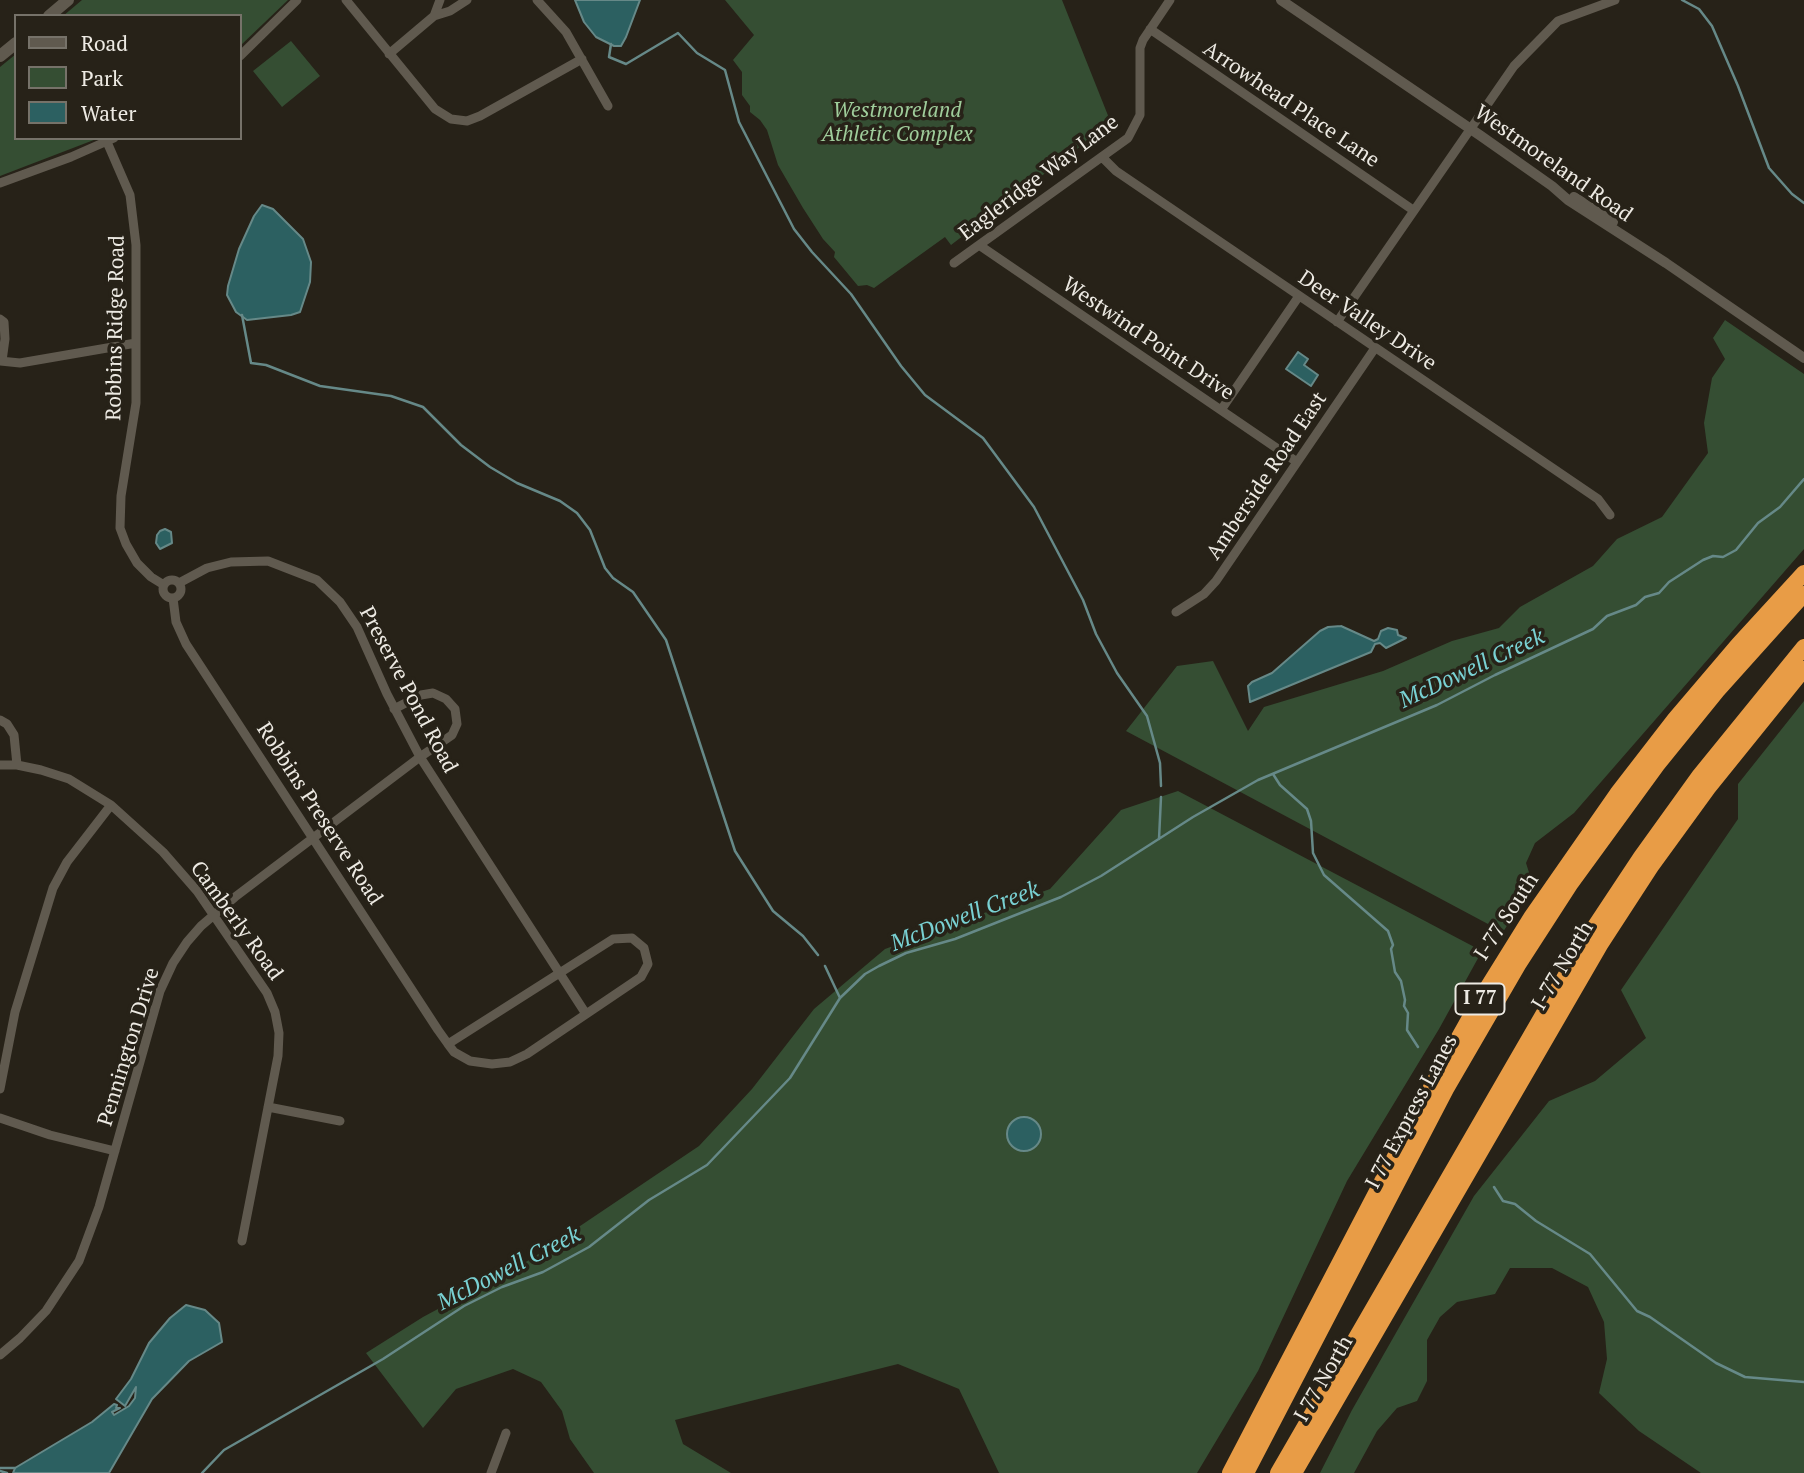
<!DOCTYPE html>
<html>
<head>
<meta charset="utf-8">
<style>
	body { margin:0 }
	#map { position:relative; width:1804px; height:1473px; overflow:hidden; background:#272218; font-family:"PT Serif",serif }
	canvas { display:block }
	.legend { position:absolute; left:14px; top:14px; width:228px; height:126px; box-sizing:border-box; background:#272218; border:2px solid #767269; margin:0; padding:9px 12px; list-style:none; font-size:21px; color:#edeae3 }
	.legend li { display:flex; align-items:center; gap:14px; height:35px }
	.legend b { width:35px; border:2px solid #767269 }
</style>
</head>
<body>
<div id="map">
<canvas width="1804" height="1473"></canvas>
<ul class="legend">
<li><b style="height:9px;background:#605a4f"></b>Road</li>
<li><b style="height:19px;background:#354e33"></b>Park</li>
<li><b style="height:19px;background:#2c6061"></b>Water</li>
</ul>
</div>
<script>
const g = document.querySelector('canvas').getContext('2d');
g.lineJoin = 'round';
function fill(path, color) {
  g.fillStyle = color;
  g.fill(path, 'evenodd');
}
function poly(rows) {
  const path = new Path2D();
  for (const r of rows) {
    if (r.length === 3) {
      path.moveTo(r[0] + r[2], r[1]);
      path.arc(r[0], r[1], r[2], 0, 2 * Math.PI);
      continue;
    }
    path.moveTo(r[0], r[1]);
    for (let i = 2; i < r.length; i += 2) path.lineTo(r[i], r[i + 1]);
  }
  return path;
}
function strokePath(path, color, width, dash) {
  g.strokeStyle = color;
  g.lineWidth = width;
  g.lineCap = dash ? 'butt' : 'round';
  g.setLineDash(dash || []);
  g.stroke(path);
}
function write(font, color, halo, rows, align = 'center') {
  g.font = font + ' "PT Serif",serif';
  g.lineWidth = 7;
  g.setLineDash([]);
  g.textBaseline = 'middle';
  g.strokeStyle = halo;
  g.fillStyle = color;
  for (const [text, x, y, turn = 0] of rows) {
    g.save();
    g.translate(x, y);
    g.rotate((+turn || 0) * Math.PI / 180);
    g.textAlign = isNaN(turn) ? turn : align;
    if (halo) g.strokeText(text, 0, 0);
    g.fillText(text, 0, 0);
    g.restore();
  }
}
const green = poly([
	[82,0,288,0,240,46,240,16,63,16],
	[725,0,1062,0,1111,123,951,245,945,237,874,288,867,285,858,286,834,257,835,252,823,239,803,208,778,165,767,130,760,120,750,112,750,106,742,95,742,72,733,60,754,35],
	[291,41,320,76,282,107,253,71],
	[16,54,16,138,99,138,0,176,0,67],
	[1725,320,1804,374,1804,549,1574,813,1535,843,1526,863,1533,885,1503,932,1126,731,1177,666,1213,661,1248,731,1264,707,1383,671,1452,641,1499,628,1520,607,1593,566,1617,539,1662,517,1708,453,1704,423,1712,378,1725,359,1713,338],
	[1804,701,1804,1473,1701,1473,1639,1431,1599,1393,1607,1359,1604,1322,1588,1287,1552,1268,1510,1268,1495,1294,1457,1302,1440,1317,1427,1340,1427,1381,1417,1401,1397,1408,1377,1431,1354,1473,1320,1473,1352,1410,1474,1196,1549,1101,1595,1081,1646,1038,1621,990,1738,819,1738,784],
	[1178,791,1482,951,1439,1029,1347,1181,1258,1371,1197,1473,999,1473,959,1389,898,1364,675,1420,683,1444,731,1473,594,1473,570,1439,562,1411,541,1382,513,1369,456,1389,423,1428,366,1353,423,1317,531,1259,699,1146,752,1089,814,1009,885,949,1050,889,1121,810]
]);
const water = poly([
	[575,0,640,0,626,37,621,46,614,46,596,37,584,22,575,0],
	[262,205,273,209,303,239,311,262,310,282,300,312,291,315,247,320,236,312,227,295,228,286,239,249,254,216,262,205],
	[1298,352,1308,359,1304,365,1318,375,1311,386,1286,369,1298,352],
	[165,529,171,532,172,543,160,549,156,543,157,535,160,531,165,529],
	[1341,626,1374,641,1378,639,1381,631,1388,628,1397,630,1398,635,1406,638,1386,648,1380,643,1375,644,1371,652,1250,702,1248,686,1252,682,1272,673,1320,631,1328,627,1341,626],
	[1024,1134,17],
	[186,1305,205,1310,219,1323,222,1342,189,1361,152,1399,109,1473,13,1473,15,1468,92,1422,114,1404,117,1405,116,1408,120,1408,112,1412,114,1415,129,1406,135,1398,136,1387,125,1406,116,1399,131,1379,149,1343,170,1318,186,1305]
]);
const stream = poly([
	[1682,0,1699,9,1712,26,1738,86,1769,168,1792,194,1804,203],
	[611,44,609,57,626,64,678,33,697,53,725,70,739,122,794,229,812,252,851,294,901,366,925,395,983,438,1034,507,1083,600,1096,634,1117,673,1147,716,1160,763,1161,786],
	[242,315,251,363,266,365,320,386,391,396,423,407,461,445,490,467,517,483,560,501,577,513,590,530,605,568,613,578,633,592,666,640,735,851,773,911,803,936,818,955],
	[1273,774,1280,785,1307,809,1311,821,1313,853,1324,875,1388,931,1393,945,1391,949,1395,972,1401,981,1405,1000,1404,1006,1408,1013,1407,1030,1418,1047],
	[1159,839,1161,797],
	[825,966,840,998],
	[1494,1187,1503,1201,1515,1204,1536,1221,1590,1254,1637,1311,1650,1317,1716,1363,1745,1377,1804,1382],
	[0,1468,15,1468],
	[0,1471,7,1473],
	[202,1473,224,1450,383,1359,464,1306,502,1287,543,1272,589,1247,649,1200,707,1165,790,1078,840,998,865,974,879,966,906,953,955,939,1061,897,1101,876,1193,817,1258,780,1437,705,1495,675,1593,629,1607,616,1636,605,1645,597,1659,593,1669,582,1703,560,1713,556,1723,557,1736,550,1758,523,1780,507,1804,479]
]);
const minor = poly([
	[346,0,435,109,451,119,467,121,480,116,582,59],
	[537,0,566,32,608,106],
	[434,16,440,0],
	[1150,29,1413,210],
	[389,54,434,16,450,11,467,0],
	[240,56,297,0],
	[107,142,130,195,136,245,136,403,121,496,120,528,126,544,137,563,151,577,164,585],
	[1102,157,1116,171,1598,499,1610,515],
	[0,183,71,157,114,138],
	[979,245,1297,462],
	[954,263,1128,138,1140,115,1140,48,1143,40,1170,0],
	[0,319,4,322,5,339,2,361],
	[1337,322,1514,66,1558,21,1615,0],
	[0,361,20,363,136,343],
	[1221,410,1299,296],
	[172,589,9],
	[179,583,207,568,231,562,268,561,317,580,340,602,357,627,387,694,420,757,586,1014],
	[173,598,176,622,186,644,438,1030,448,1044,454,1052,470,1061,492,1064,510,1062,527,1054,641,977,648,964,644,948,632,938,613,939,448,1044],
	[1176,612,1204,594,1216,581,1375,348],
	[0,720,7,724,14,735,17,765],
	[0,765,17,765,41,770,69,779,111,805,163,852,197,891,267,993,275,1012,279,1033,278,1056,242,1241],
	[0,1089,15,1012,53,888,67,862,111,805],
	[268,1107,340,1121],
	[0,1118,50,1135,115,1151],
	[0,1355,20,1338,46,1311,79,1261,99,1207,160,991,173,963,187,942,201,926,235,897,420,757,452,735,457,724,455,709,446,699,433,693,421,695,394,709],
	[491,1473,506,1433]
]);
const tertiary = poly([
	[1281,0,1481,136,1552,186,1568,200,1666,263,1804,358],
	[1574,197,1613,222]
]);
const secondary = poly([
	[49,16,68,0],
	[0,56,16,43]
]);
const motorway = poly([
	[1230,1473,1434,1082,1481,998,1532,916,1617,794,1675,719,1738,645,1804,573],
	[1246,1473,1446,1089,1518,965,1571,883,1657,765,1717,691,1804,594],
	[1278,1473,1588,937,1641,857,1700,775,1804,647],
	[1294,1473,1600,945,1652,865,1708,788,1804,669]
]);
const shields = [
	[1480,999,49]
];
const shieldNames = [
	["I 77",1480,999]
];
const streetNames = [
	["Arrowhead Place Lane",1291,105,34],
	["Westmoreland Road",1553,164,35],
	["Eagleridge Way Lane",1039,178,-37],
	["Deer Valley Drive",1367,321,34],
	["Robbins Ridge Road",116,328,-89],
	["Westwind Point Drive",1148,339,34],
	["Amberside Road East",1267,476,-56],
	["Preserve Pond Road",408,690,62],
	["Robbins Preserve Road",319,814,57],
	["I-77 South",1507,917,-57],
	["Camberly Road",236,921,54],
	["I-77 North",1563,966,-59],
	["Pennington Drive",129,1047,-73],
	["I 77 Express Lanes",1412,1112,-62],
	["I 77 North",1324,1379,-60]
];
const parkNames = [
	["Westmoreland",897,111],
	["Athletic Complex",897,135]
];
const waterNames = [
	["McDowell Creek",1472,669,-25],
	["McDowell Creek",965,917,-21],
	["McDowell Creek",509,1269,-27]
];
fill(green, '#354e33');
fill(water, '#2c6061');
strokePath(water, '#668988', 2);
strokePath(stream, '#668988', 2.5);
strokePath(minor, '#605a4f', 9);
strokePath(tertiary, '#605a4f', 10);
strokePath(secondary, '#605a4f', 12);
strokePath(motorway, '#e89c46', 16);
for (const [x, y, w] of shields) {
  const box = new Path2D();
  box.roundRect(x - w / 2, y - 15.5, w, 31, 5);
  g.fillStyle = '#272218';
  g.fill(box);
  strokePath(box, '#edeae3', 2);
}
write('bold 19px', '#edeae3', null, shieldNames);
write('21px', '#edeae3', '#272218', streetNames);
write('italic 21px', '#9fcd9b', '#272218', parkNames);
write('italic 23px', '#79d1d3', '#272218', waterNames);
</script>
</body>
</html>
